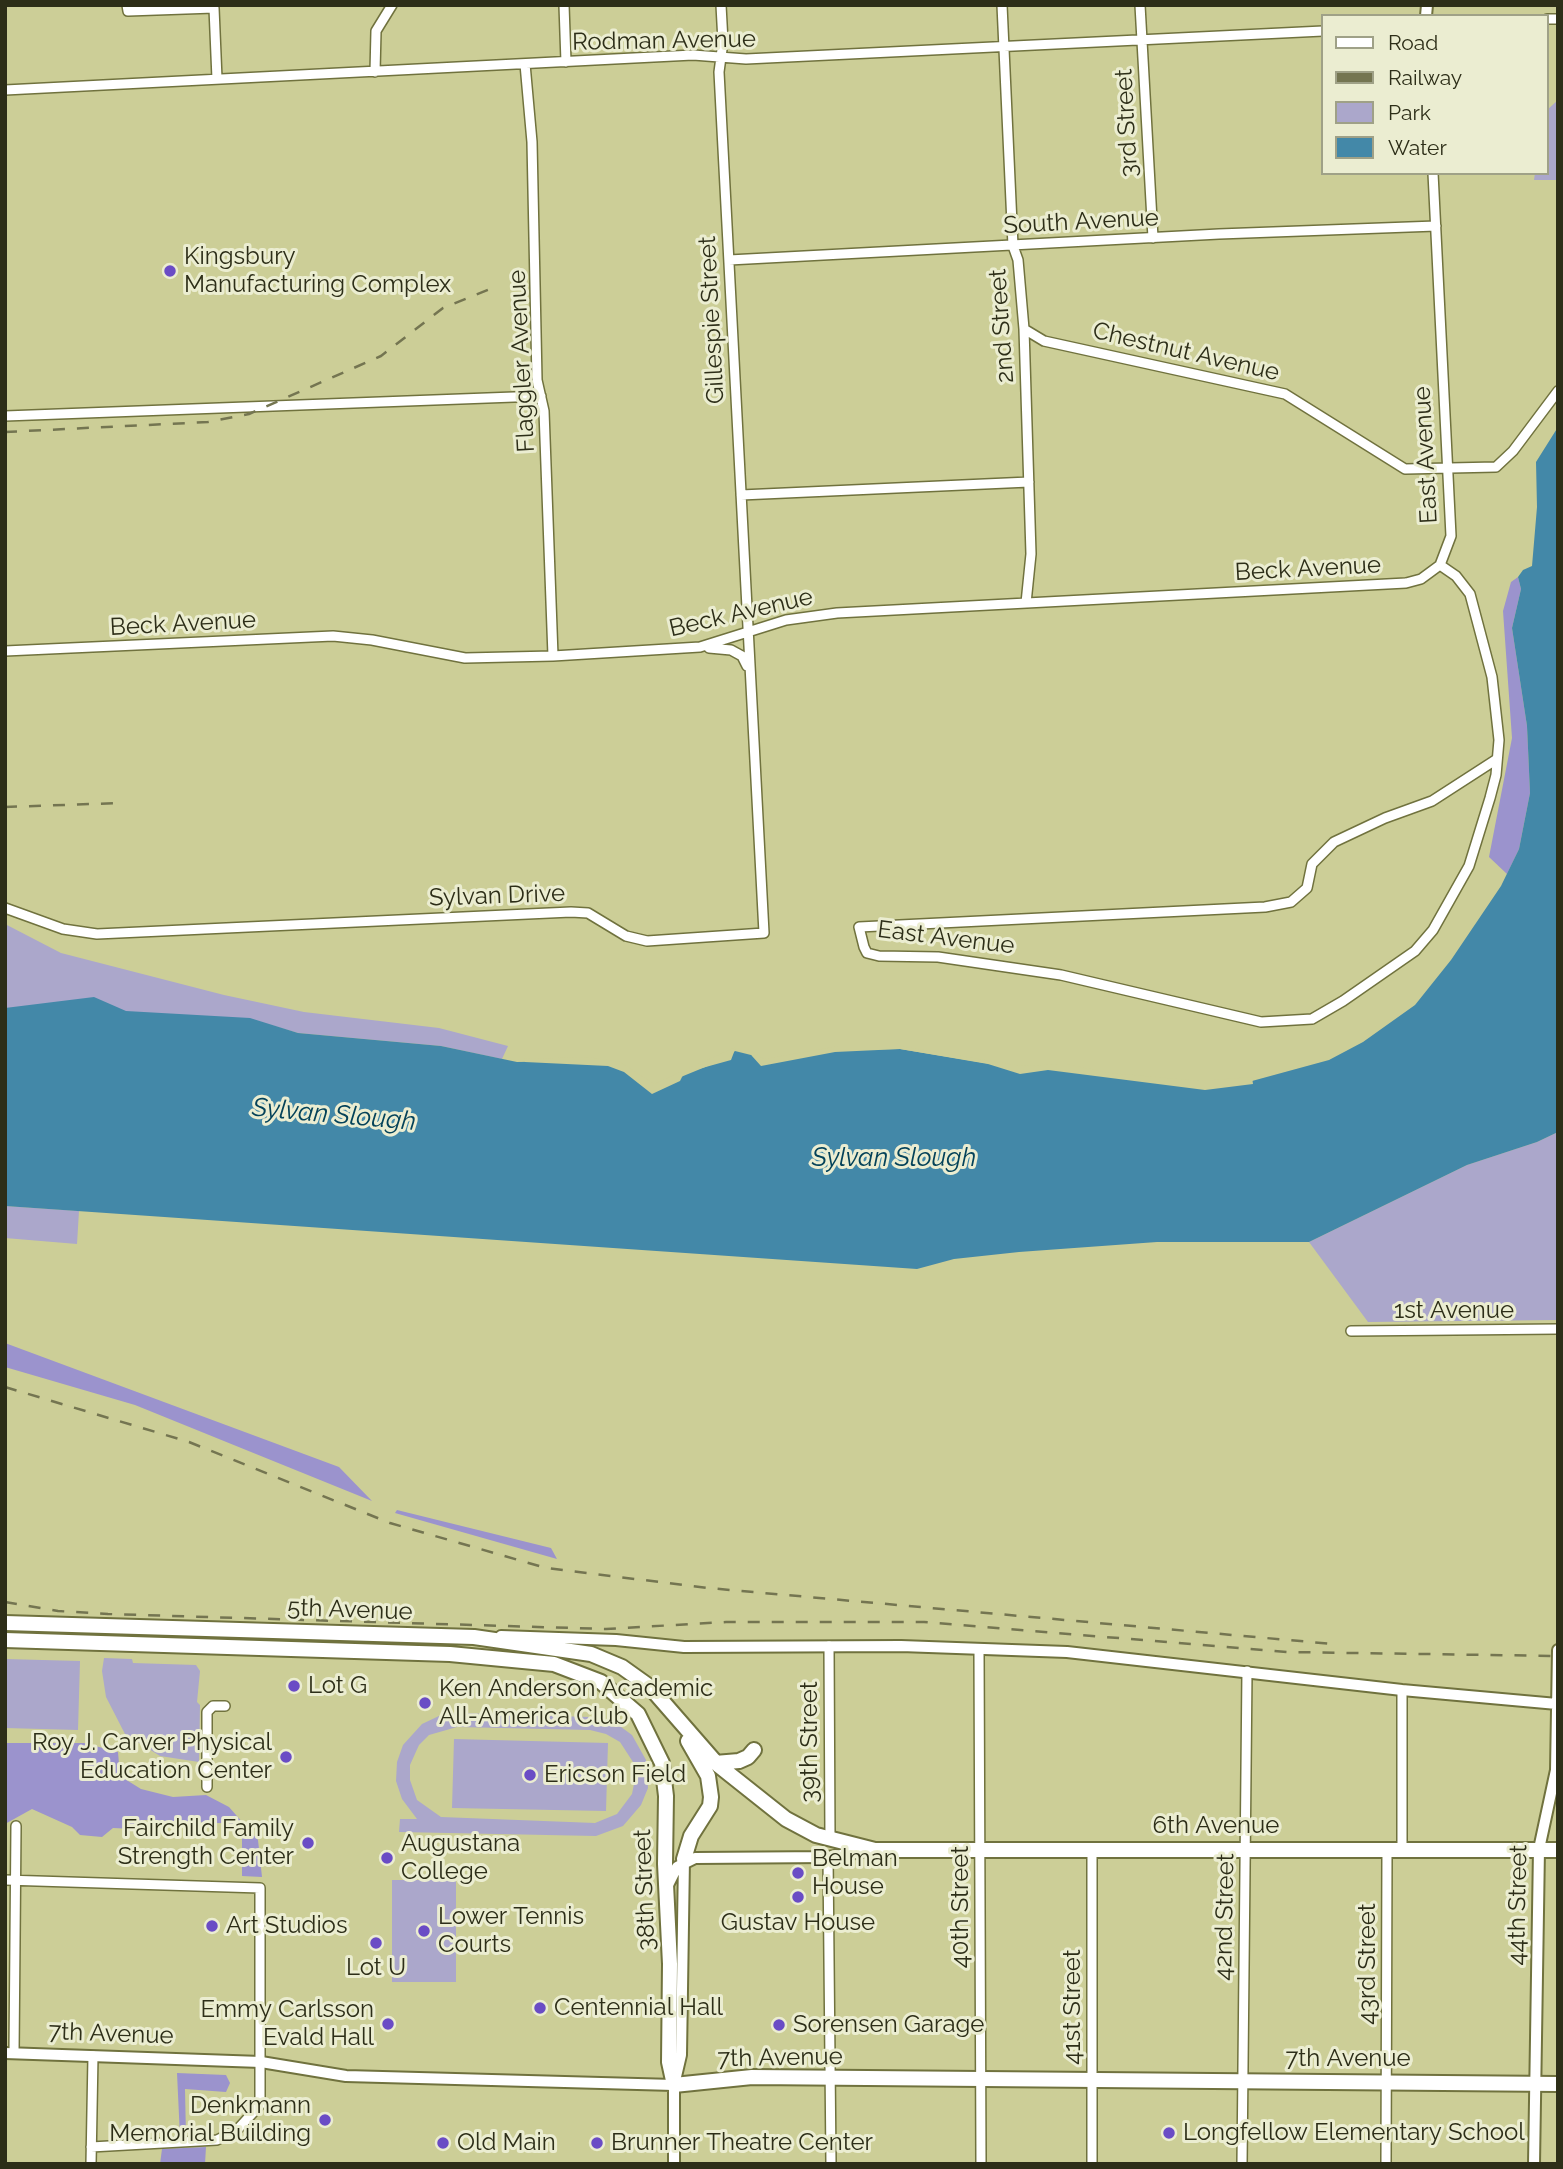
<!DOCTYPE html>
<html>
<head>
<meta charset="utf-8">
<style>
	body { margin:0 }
	#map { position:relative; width:1563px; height:2169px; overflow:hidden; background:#ccce97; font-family:Raleway,sans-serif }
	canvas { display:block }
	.frame { position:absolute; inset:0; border:7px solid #2d2e18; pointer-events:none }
	.legend { position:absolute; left:1321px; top:14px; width:228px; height:161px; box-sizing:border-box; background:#ebedd1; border:2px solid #9fa187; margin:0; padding:9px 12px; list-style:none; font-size:21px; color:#2d2e18 }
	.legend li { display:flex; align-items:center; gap:14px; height:35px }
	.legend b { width:35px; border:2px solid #9fa187 }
</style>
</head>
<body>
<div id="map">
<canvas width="1563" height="2169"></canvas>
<div class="frame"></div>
<ul class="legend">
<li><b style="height:9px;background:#fff"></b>Road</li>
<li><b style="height:9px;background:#747551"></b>Railway</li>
<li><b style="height:19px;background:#aba7cb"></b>Park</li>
<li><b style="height:19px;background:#4388a8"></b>Water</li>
</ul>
</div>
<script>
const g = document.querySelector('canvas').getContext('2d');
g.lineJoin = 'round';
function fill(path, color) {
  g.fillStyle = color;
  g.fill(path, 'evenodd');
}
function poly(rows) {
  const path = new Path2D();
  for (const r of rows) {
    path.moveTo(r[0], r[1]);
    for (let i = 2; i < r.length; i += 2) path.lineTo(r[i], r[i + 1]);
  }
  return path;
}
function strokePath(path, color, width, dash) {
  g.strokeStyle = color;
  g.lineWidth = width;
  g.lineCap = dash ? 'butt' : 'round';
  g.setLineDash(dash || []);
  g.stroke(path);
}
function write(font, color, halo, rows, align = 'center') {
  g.font = font + ' Raleway,sans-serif';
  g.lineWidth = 6;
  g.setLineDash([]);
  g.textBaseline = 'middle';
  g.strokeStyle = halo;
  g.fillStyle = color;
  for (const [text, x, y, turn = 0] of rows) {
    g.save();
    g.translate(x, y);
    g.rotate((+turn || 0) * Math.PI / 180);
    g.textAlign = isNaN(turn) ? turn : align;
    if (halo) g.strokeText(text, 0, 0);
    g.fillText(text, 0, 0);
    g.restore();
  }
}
const green = poly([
	[1558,100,1558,180,1534,180,1535,173,1547,173,1547,110],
	[5,924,61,953,224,995,304,1012,439,1028,508,1046,502,1059,441,1046,298,1033,250,1019,5,1026],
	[1558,1132,1558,1320,1368,1322,1309,1242,1467,1165,1537,1142],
	[5,1206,79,1211,77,1244,5,1238],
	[104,1658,132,1659,133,1663,196,1665,200,1671,197,1702,200,1705,199,1762,160,1756,125,1734,106,1697,102,1671],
	[5,1659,80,1661,78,1730,5,1728],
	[458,1713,590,1717,617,1724,632,1735,646,1760,648,1788,641,1805,623,1826,596,1836,399,1832,400,1819,417,1819,402,1799,396,1781,397,1762,403,1745,422,1724,439,1716],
	[457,1727,590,1730,606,1734,620,1742,633,1762,635,1779,632,1794,617,1814,595,1823,441,1817,417,1800,410,1780,410,1765,419,1745,429,1735],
	[454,1739,608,1743,606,1811,452,1808],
	[392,1880,456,1880,456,1982,392,1982]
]);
const forest = poly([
	[1518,577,1521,589,1512,628,1527,726,1530,793,1519,849,1507,874,1489,857,1512,738,1503,611,1511,582],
	[5,1343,339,1467,372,1501,135,1405,5,1367],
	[397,1510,551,1548,557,1559,395,1513],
	[5,1743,84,1743,118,1752,120,1776,141,1789,173,1797,206,1795,229,1807,258,1840,262,1877,242,1876,242,1824,144,1820,134,1829,113,1828,102,1837,80,1835,72,1827,32,1809,5,1824],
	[177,2073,226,2075,230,2083,226,2092,185,2089,186,2137,180,2137],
	[206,2147,205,2164,160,2164,162,2149]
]);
const water = poly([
	[1558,427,1558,1132,1537,1142,1467,1165,1309,1242,1157,1242,1019,1252,954,1259,917,1269,5,1206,5,1008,94,997,126,1011,250,1018,298,1033,441,1046,517,1062,586,1061,619,1065,654,1088,715,1063,735,1051,751,1055,763,1063,839,1050,900,1049,1021,1069,1066,1068,1110,1077,1180,1081,1252,1081,1329,1060,1363,1042,1415,1005,1451,960,1501,886,1519,849,1530,793,1527,726,1512,628,1521,589,1518,577,1523,570,1532,566,1537,507,1536,462]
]);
const pier = poly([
	[839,1046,900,1046,1021,1066,1066,1064,1110,1073,1201,1081,1252,1077,1253,1084,1205,1090,1048,1070,1020,1074,988,1064,900,1049,835,1052,761,1066,752,1056,751,1051,764,1059],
	[736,1047,731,1060,684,1073,680,1081,652,1094,624,1072,608,1066,525,1062,524,1059,587,1057,620,1062,654,1084]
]);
const minor = poly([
	[127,5,128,11,214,8,217,79],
	[564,5,566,62],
	[1002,5,1013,246,1018,260,1024,329,1031,554,1026,603],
	[1140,5,1153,238],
	[1547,19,1558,19],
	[525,64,532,142,537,380,544,411,553,656],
	[375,72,376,31,392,5],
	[5,90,693,55,746,59,1323,31],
	[729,260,1219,234,1436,226],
	[1024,329,1044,341,1285,394,1405,469,1496,467,1513,451,1558,391],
	[5,416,541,396],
	[741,495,1029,482],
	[1440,565,1456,576,1470,594,1492,677,1499,740,1496,775,1490,798,1469,866,1433,930,1415,951,1343,1001,1312,1019,1261,1022,1061,975,938,957,879,956,867,953,864,947,859,927,1265,907,1291,902,1307,888,1312,864,1334,842,1385,818,1432,801,1497,759],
	[709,648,731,650,742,656,747,666],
	[5,651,333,636,372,640,465,658,553,656,700,647,786,620,837,613,1406,583,1421,579,1440,565,1451,536,1433,173],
	[5,908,63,929,97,934,571,912,588,913,626,936,647,941,764,933,719,72,723,42,721,5],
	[1351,1331,1558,1329],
	[829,1646,830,1839],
	[979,1650,981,2164],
	[207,1787,207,1712,213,1706,225,1706],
	[1402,1849,1402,1690],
	[1092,1851,1092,2164],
	[828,1857,831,2164],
	[5,1880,260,1888,260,2105,237,2130,217,2140,91,2147],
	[14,2053,16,1826],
	[91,2164,93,2056],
	[1242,2164,1247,1671],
	[1386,2164,1387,1849]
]);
const tertiary = poly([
	[1426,16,1427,5],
	[501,1636,616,1640,684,1647,901,1646,1067,1652,1402,1690,1557,1704],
	[668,1885,677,1867,695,1858,828,1857,869,1851],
	[5,2053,261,2062,346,2076,674,2085],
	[674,2164,674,2085,681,2055,684,1859],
	[1534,2164,1539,1849,1556,1770,1558,1650]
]);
const primary = poly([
	[5,1623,474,1637,591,1654,622,1667,650,1687,718,1765,786,1819,816,1835,875,1850,1558,1850],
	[5,1640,450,1654,554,1664,601,1682,638,1714,662,1763,666,1796,665,1864,670,1964,669,2062,674,2085,752,2077,1558,2084],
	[715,1763,739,1761,748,1757,754,1750],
	[684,1859,691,1836,710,1806,711,1797,708,1776,688,1741]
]);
const rail = poly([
	[5,432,208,422,249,414,381,356,443,308,495,287],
	[5,807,119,803],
	[5,1387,189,1442,390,1523,546,1568,708,1588,1333,1644],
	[5,1602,58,1611,108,1614,606,1629,726,1622,924,1622,1287,1652,1558,1656]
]);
const markers = [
	[170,271,7,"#6a4cc5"],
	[294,1686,7,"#6a4cc5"],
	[425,1703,7,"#6a4cc5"],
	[286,1757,7,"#6a4cc5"],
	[530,1775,7,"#6a4cc5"],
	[308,1843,7,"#6a4cc5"],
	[387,1858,7,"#6a4cc5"],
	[798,1873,7,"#6a4cc5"],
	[798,1897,7,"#6a4cc5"],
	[212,1926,7,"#6a4cc5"],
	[424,1931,7,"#6a4cc5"],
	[376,1943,7,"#6a4cc5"],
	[540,2008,7,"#6a4cc5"],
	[388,2024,7,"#6a4cc5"],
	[779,2025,7,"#6a4cc5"],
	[325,2120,7,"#6a4cc5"],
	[1169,2133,7,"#6a4cc5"],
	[443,2143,7,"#6a4cc5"],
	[597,2143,7,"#6a4cc5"]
];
const streetNames = [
	["Rodman Avenue",664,41,-1],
	["3rd Street",1127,123,-93],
	["South Avenue",1081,222,-3],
	["Gillespie Street",712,320,-93],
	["2nd Street",1002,326,-94],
	["Chestnut Avenue",1186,352,13],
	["Flaggler Avenue",522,361,-93],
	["East Avenue",1426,455,-93],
	["Beck Avenue",1308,569,-3],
	["Beck Avenue",741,613,-13],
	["Beck Avenue",183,624,-3],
	["Sylvan Drive",497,896,-2],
	["East Avenue",946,938,7],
	["1st Avenue",1454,1311],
	["5th Avenue",350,1610,2],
	["39th Street",810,1742,-90],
	["6th Avenue",1216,1826],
	["38th Street",645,1890,-92],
	["44th Street",1518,1905,-89],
	["40th Street",961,1907,-90],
	["42nd Street",1225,1917,-89],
	["43rd Street",1368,1964,-90],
	["41st Street",1073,2007,-90],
	["7th Avenue",111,2034,2],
	["7th Avenue",780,2058,-1],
	["7th Avenue",1348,2059]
];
const poiNames = [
	["Kingsbury",184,257],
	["Manufacturing Complex",184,285],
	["Lot G",308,1686],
	["Ken Anderson Academic",439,1689],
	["All-America Club",439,1717],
	["Roy J. Carver Physical",272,1743,"right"],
	["Education Center",272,1771,"right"],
	["Ericson Field",544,1775],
	["Fairchild Family",294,1829,"right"],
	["Strength Center",294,1857,"right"],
	["Augustana",401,1844],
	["College",401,1872],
	["Belman",812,1859],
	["House",812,1887],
	["Lower Tennis",438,1917],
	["Courts",438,1945],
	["Gustav House",798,1923,"center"],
	["Art Studios",226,1926],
	["Lot U",376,1968,"center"],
	["Centennial Hall",554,2008],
	["Emmy Carlsson",374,2010,"right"],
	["Evald Hall",374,2038,"right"],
	["Sorensen Garage",793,2025],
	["Denkmann",311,2106,"right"],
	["Memorial Building",311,2134,"right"],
	["Longfellow Elementary School",1183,2133],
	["Old Main",457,2143],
	["Brunner Theatre Center",611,2143]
];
const waterNames = [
	["Sylvan Slough",334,1115,5],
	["Sylvan Slough",894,1158]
];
fill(green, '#aba7cb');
fill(forest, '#9b93cd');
fill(water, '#4388a8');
fill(pier, '#ccce97');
strokePath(minor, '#70723e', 12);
strokePath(tertiary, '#70723e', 14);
strokePath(primary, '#70723e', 18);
strokePath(minor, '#fff', 9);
strokePath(tertiary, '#fff', 10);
strokePath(primary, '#fff', 14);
strokePath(rail, '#747551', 2.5, [12, 12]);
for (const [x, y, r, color] of markers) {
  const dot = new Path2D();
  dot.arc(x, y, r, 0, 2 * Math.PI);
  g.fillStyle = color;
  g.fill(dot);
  strokePath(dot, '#ebedd1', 2.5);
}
write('24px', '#2d2e18', '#ebedd1', streetNames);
write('24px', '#2d2e18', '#ebedd1', poiNames, 'left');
write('italic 26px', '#044259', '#ebedd1', waterNames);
</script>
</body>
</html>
